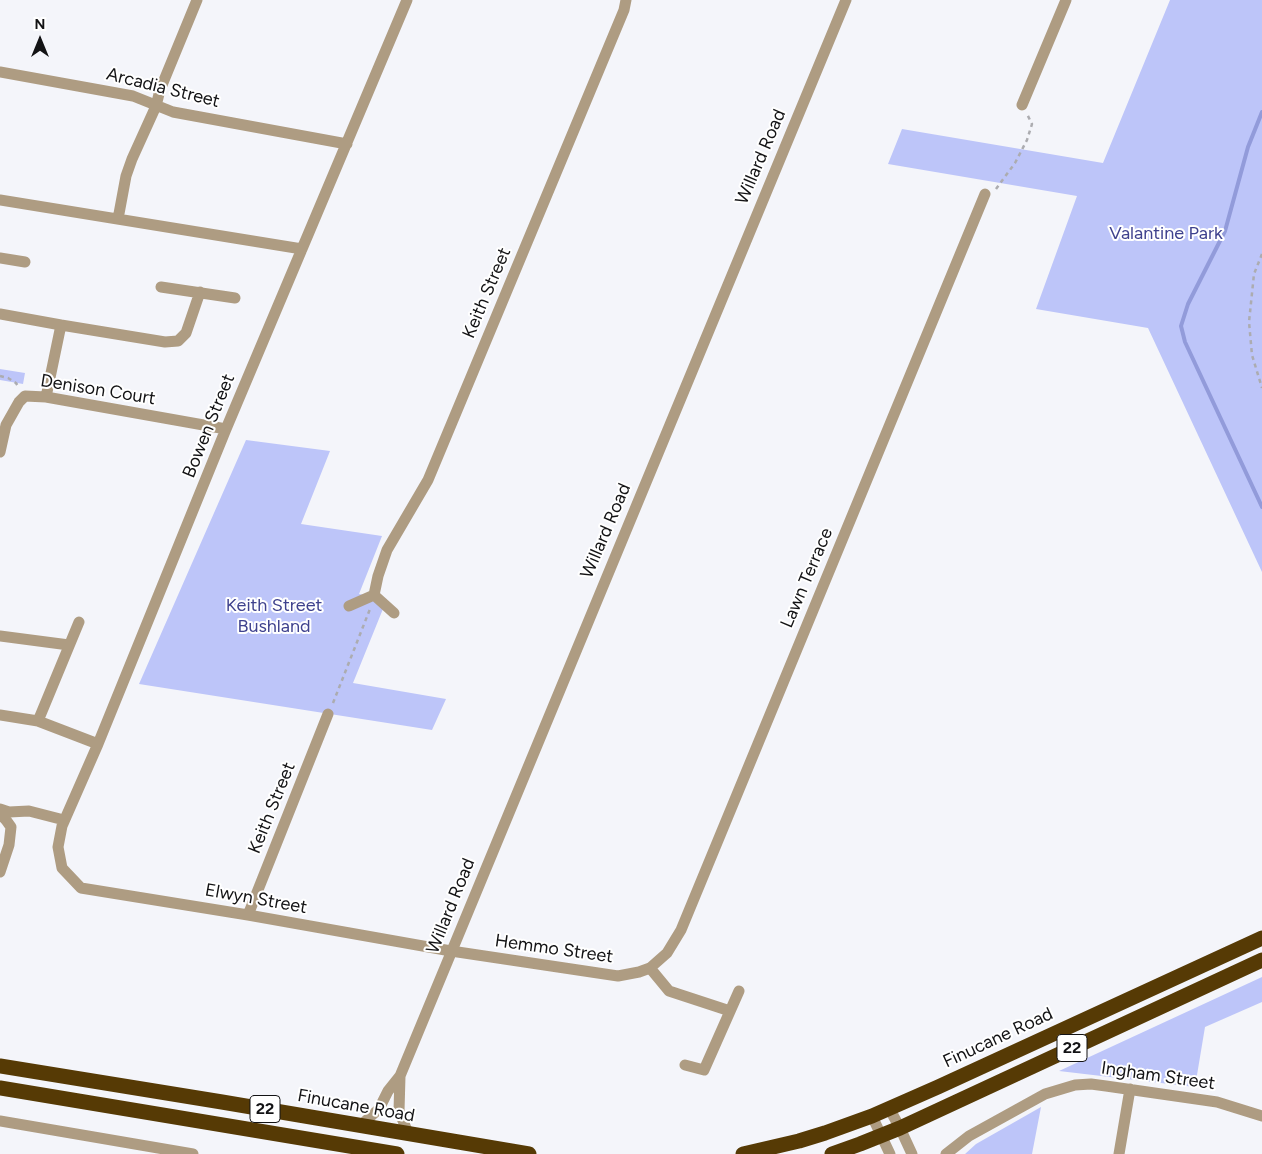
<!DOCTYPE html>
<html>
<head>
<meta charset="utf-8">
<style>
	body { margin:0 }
	#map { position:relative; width:1262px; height:1154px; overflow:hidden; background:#f4f5fa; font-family:Figtree,sans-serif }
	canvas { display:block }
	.north { position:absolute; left:15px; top:15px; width:50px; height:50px; -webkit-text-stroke:4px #fff; paint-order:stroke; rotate:0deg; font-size:14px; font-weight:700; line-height:20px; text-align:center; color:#131315 }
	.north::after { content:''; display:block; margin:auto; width:18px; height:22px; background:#131315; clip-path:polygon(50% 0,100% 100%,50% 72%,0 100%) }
</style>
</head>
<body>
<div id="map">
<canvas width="1262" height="1154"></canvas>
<div class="north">N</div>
</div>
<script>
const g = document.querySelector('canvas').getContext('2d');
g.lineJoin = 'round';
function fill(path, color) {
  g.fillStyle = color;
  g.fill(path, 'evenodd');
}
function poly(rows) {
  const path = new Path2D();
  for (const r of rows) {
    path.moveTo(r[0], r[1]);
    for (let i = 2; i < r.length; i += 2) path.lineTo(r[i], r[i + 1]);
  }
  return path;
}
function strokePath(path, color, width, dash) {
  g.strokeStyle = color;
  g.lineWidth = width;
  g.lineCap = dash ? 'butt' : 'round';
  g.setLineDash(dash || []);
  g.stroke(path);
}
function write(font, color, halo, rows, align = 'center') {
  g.font = font + ' Figtree,sans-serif';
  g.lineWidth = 4;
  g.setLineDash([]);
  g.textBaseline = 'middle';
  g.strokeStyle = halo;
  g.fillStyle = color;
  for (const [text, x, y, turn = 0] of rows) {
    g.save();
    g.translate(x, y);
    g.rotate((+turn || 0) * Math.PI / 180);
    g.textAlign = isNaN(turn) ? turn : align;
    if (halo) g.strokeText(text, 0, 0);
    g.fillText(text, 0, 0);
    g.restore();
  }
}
const green = poly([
	[1170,0,1262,0,1262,572,1148,328,1036,309,1077,196,888,164,902,129,1103,163],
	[0,369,25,373,23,384,0,380],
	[246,440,330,451,301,524,382,536,359,594,387,599,353,683,446,699,432,730,139,684],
	[1262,977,1262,1002,1205,1027,1195,1087,1059,1071],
	[1041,1107,1032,1154,965,1154,976,1144]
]);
const stream = poly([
	[1262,112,1248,147,1225,231,1188,304,1181,326,1185,342,1262,507]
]);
const path = poly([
	[996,189,1015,163,1027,140,1032,124,1027,114],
	[1262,254,1254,274,1249,322,1252,355,1262,388],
	[0,376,8,378,16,383,19,388],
	[333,703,370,609]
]);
const street = poly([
	[407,0,226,429,98,744,62,826,58,847,62,868,81,888,248,915,451,951,618,976,639,972,650,968,667,953,681,930,985,194],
	[0,72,133,96,173,112,347,144],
	[1022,105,1066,0],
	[0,200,302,249],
	[118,219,126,176,132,159,156,106,160,90,197,0],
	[0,258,25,262],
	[161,287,235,298],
	[0,314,61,325],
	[46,397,61,325,165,342,178,341,186,333,200,292],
	[0,452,6,425,19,402,25,396,46,397,226,429],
	[374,595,378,576,387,550,428,480,624,10,626,0],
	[349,606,374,595,394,613],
	[0,636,69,645],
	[0,715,38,721,98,744],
	[38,721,79,622],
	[0,809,9,812,29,811,64,820],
	[0,814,6,820,11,827,9,845,0,872],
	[248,915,328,714],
	[650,968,669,991,730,1011],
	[685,1065,704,1070,739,991],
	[400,1076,399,1111,408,1133],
	[889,1108,900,1128,912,1154],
	[872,1116,890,1154],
	[0,1121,193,1154],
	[361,1125,379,1109,388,1091,400,1076,846,0],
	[946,1154,969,1136,1045,1094,1075,1085,1091,1084,1106,1086,1217,1102,1262,1116],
	[1119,1154,1130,1089]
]);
const highway = poly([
	[0,1066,222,1102,529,1154],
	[0,1088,397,1154],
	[743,1154,799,1141,825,1133,872,1116,938,1087,1262,938],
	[832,1154,860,1144,900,1128,1262,960]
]);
const shields = [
	[1072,1048,30],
	[265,1109,30]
];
const shieldNames = [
	["22",1072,1048],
	["22",265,1109]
];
const streetNames = [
	["Arcadia Street",163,88,14],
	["Willard Road",761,157,-67],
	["Keith Street",487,293,-67],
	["Denison Court",98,390,9],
	["Bowen Street",209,426,-68],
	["Willard Road",606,531,-67],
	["Lawn Terrace",807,578,-67],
	["Keith Street",272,808,-68],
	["Elwyn Street",256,899,10],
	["Willard Road",451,906,-68],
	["Hemmo Street",554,949,8],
	["Finucane Road",998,1038,-25],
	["Ingham Street",1158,1076,8],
	["Finucane Road",356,1106,10]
];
const parkNames = [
	["Valantine Park",1166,234],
	["Keith Street",274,606],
	["Bushland",274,627]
];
fill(green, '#bdc5f9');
strokePath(stream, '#929bda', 4);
strokePath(path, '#acacb0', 2.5, [4, 4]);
strokePath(street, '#ae9c82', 11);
strokePath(highway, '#563a05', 15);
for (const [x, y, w] of shields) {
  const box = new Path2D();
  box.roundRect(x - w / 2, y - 13.5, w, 27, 4);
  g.fillStyle = '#fff';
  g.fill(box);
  strokePath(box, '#131315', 1);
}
write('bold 16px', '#131315', null, shieldNames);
write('18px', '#131315', '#fff', streetNames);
write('18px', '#3f428e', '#fff', parkNames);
</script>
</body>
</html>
